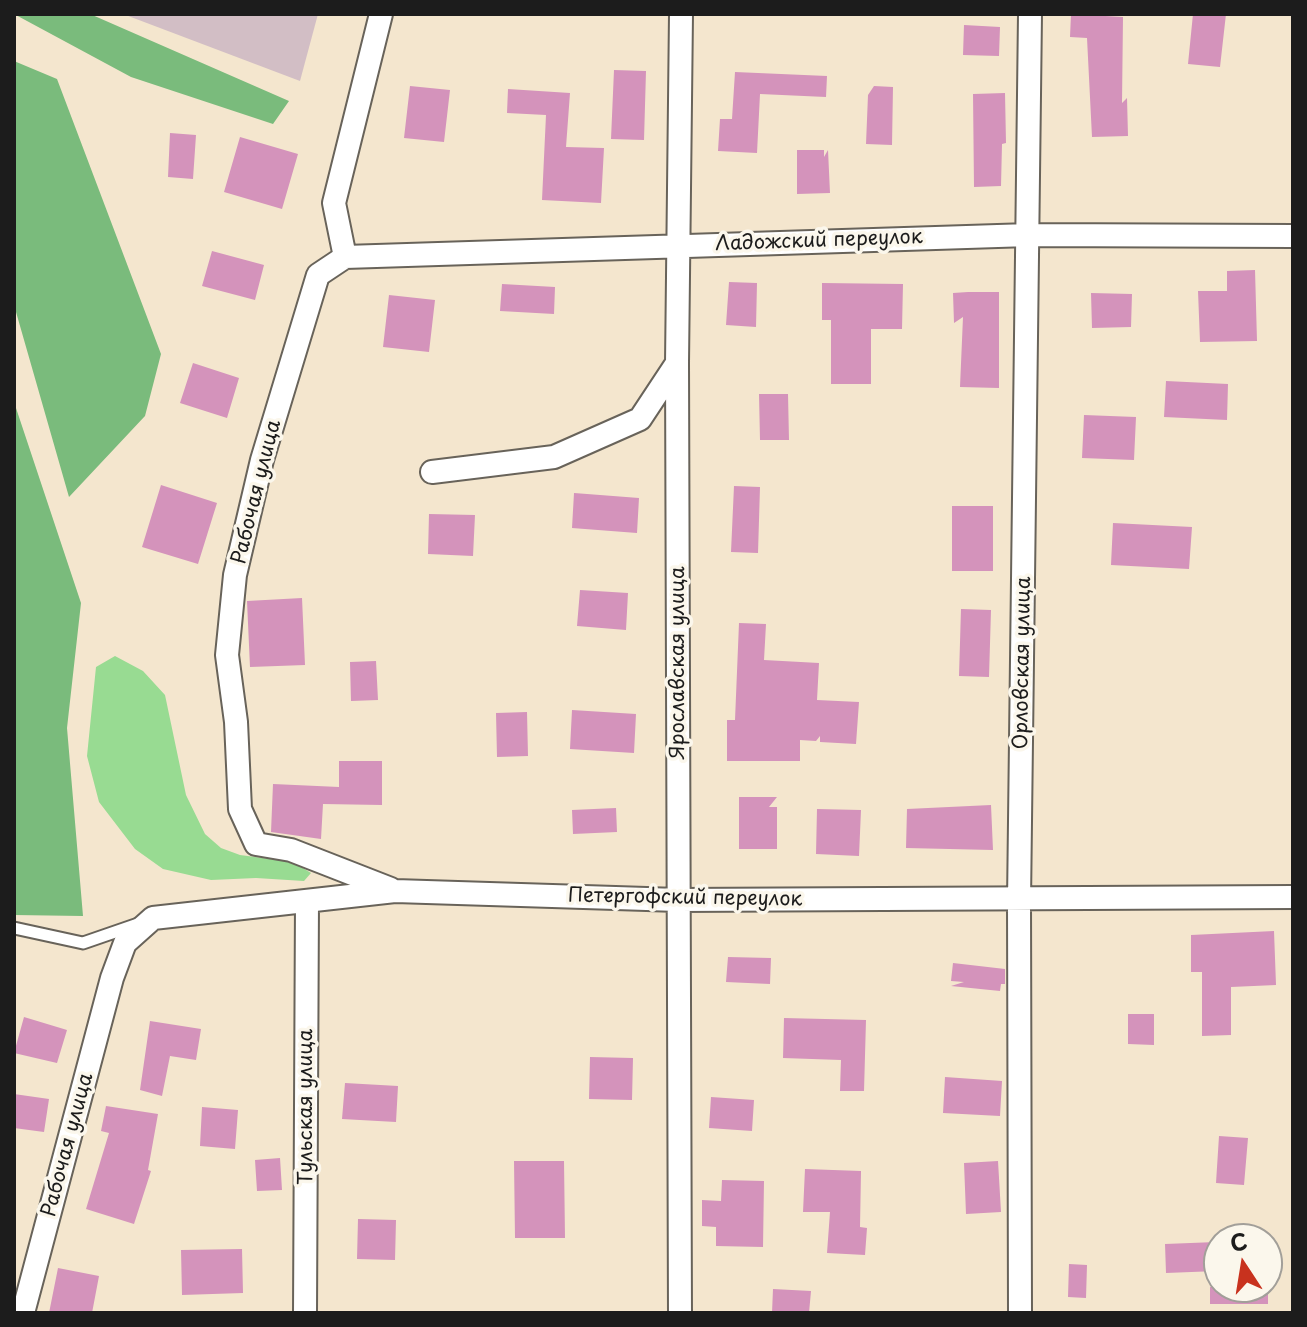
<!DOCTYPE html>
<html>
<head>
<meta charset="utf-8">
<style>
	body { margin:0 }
	#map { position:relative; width:1307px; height:1327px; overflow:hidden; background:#f4e6ce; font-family:"Playpen Sans",sans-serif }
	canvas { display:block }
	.frame { position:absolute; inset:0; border:16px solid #1c1c1c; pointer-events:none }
	.north { position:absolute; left:1203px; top:1223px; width:80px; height:80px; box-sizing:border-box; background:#fbf7ec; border:2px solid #a29f99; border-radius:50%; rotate:348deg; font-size:22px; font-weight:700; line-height:32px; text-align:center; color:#1c1c1c }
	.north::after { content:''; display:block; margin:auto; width:28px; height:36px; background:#c8321e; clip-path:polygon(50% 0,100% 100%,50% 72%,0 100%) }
</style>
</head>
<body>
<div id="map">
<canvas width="1307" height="1327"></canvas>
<div class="frame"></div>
<div class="north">С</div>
</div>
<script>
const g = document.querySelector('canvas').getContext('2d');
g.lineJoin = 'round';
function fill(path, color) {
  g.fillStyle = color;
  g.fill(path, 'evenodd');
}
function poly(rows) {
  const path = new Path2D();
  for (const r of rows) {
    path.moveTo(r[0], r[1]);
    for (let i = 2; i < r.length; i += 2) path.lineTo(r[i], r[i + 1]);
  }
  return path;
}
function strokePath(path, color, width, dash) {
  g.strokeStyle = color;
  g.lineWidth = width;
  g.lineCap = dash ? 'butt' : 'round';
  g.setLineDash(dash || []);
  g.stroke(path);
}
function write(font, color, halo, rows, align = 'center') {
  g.font = font + ' "Playpen Sans",sans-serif';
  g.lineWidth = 7;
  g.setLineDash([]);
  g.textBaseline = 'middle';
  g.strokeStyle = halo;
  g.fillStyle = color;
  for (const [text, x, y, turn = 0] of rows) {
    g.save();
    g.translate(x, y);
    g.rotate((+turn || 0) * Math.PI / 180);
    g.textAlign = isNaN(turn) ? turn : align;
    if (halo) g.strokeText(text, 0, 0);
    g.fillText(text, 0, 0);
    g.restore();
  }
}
const industrial = poly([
	[123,14,318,14,300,81]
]);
const green = poly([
	[115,656,143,671,165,695,186,795,205,834,221,848,240,855,293,862,311,873,304,881,256,878,211,880,163,869,135,849,99,802,87,756,96,667]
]);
const forest = poly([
	[14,14,90,14,289,101,273,124,131,77],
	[14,61,57,79,161,354,145,416,69,497,14,305],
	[14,402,81,603,67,728,83,916,14,915]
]);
const building = poly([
	[1071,14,1123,17,1122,103,1127,98,1128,136,1092,137,1087,38,1070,37],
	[1193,14,1226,14,1220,67,1188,64],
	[964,25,1000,27,999,56,963,55],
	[614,70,646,71,644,140,611,139],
	[735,72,827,76,826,97,760,94,757,153,718,151,720,119,732,119],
	[410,86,450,90,444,142,404,138],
	[874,86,893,87,892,145,866,144,868,95],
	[508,89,570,93,566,147,604,148,601,203,542,200,546,115,507,113],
	[1005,93,1006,143,1002,144,1001,186,974,187,973,94],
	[170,133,196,135,193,179,168,177],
	[240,137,298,154,282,209,224,192],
	[797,150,824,150,824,157,828,150,830,193,797,194],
	[212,251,264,265,255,300,202,286],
	[1255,270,1257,341,1200,342,1198,291,1227,291,1227,271],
	[729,282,757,283,756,327,726,325],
	[822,283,903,284,902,329,871,329,871,384,831,384,831,320,822,320],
	[502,284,555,287,554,314,500,311],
	[968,292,999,292,999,388,960,387,963,317,954,323,953,293],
	[1091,293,1132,294,1131,327,1092,328],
	[389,295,435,300,429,352,383,347],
	[193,363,239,378,227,418,180,403],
	[1166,381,1228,384,1227,420,1164,417],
	[759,394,788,394,789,440,760,440],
	[1084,415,1136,417,1134,460,1082,458],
	[161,485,217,503,198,564,142,547],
	[734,486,760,487,758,553,731,552],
	[574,493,639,498,637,533,572,528],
	[952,506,993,506,993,571,952,571],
	[429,514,475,515,473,556,428,554],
	[1113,523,1192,527,1189,569,1111,565],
	[580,590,628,593,626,630,577,626],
	[302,598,305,665,250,667,247,601],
	[961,609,991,610,989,677,959,676],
	[739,623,766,624,764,660,819,663,817,700,859,702,856,744,820,742,820,736,816,741,800,740,800,761,727,761,727,720,735,720],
	[376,661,378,700,351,701,350,662],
	[572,710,636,714,634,753,570,749],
	[527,712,528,756,497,757,496,713],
	[339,761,382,761,382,805,323,804,321,839,271,832,273,784,339,787],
	[739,797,777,797,769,807,777,807,777,849,739,849],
	[991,805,993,850,906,848,907,809],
	[616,808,617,832,573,834,572,810],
	[817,809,861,810,859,856,816,854],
	[1274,931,1276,985,1231,987,1231,1035,1202,1036,1202,972,1191,972,1191,935],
	[728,957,771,958,770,984,726,982],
	[953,963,1005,969,1005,984,1001,984,1000,991,951,986,964,982,951,981],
	[1128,1014,1154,1014,1154,1045,1128,1044],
	[24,1017,67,1030,57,1063,14,1053],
	[784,1018,866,1020,864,1091,840,1091,841,1060,783,1058],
	[150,1021,201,1029,196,1060,170,1056,162,1096,140,1090],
	[590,1057,633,1058,632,1100,589,1099],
	[945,1077,1002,1081,1000,1116,943,1113],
	[345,1083,398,1086,396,1122,342,1119],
	[14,1094,49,1099,44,1132,14,1128],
	[711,1097,754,1100,752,1131,709,1128],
	[106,1106,158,1114,148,1170,151,1171,134,1224,86,1209,109,1133,101,1131],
	[202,1107,238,1110,235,1149,200,1146],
	[1219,1136,1248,1138,1244,1185,1216,1183],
	[280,1158,282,1190,257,1191,255,1160],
	[514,1161,564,1161,565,1238,515,1238],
	[998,1161,1001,1212,966,1214,964,1163],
	[805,1169,861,1171,860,1227,867,1228,865,1255,827,1253,830,1212,803,1212],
	[722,1180,764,1181,763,1247,716,1246,716,1227,702,1226,702,1200,721,1201],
	[358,1219,396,1220,395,1260,357,1259],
	[1216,1242,1217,1271,1166,1273,1165,1244],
	[242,1249,243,1293,182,1295,181,1250],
	[1069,1264,1087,1265,1086,1298,1068,1297],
	[58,1268,99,1276,92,1313,49,1313],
	[1210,1287,1268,1287,1268,1304,1210,1304],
	[773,1289,811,1291,809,1313,772,1313]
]);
const service = poly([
	[14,928,83,943,138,924]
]);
const minor = poly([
	[381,14,334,203,345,257,318,275,262,460,235,575,227,655,236,722,240,809,256,844,291,850,391,889],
	[345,257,1029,235,1293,236],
	[432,472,554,457,640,419,677,363],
	[23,1313,112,978,125,943,153,918,395,891,678,900,1293,897],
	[305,1313,307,901],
	[680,1313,677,363,681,14],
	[1020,1313,1019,901,1030,14]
]);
const streetNames = [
	["Ладожский переулок",819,241,-2],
	["Рабочая улица",257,492,-76],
	["Ярославская улица",678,663,-90],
	["Орловская улица",1023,663,-89],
	["Петергофский переулок",685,898,1],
	["Тульская улица",306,1107,-90],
	["Рабочая улица",68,1145,-75]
];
fill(industrial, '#d2bec5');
fill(green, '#98db92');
fill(forest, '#7abb7c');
fill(building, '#d493bb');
strokePath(service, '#68635a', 15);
strokePath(minor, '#68635a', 26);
strokePath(service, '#fff', 11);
strokePath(minor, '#fff', 22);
write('20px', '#1c1c1c', '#fbf7ec', streetNames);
</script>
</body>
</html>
